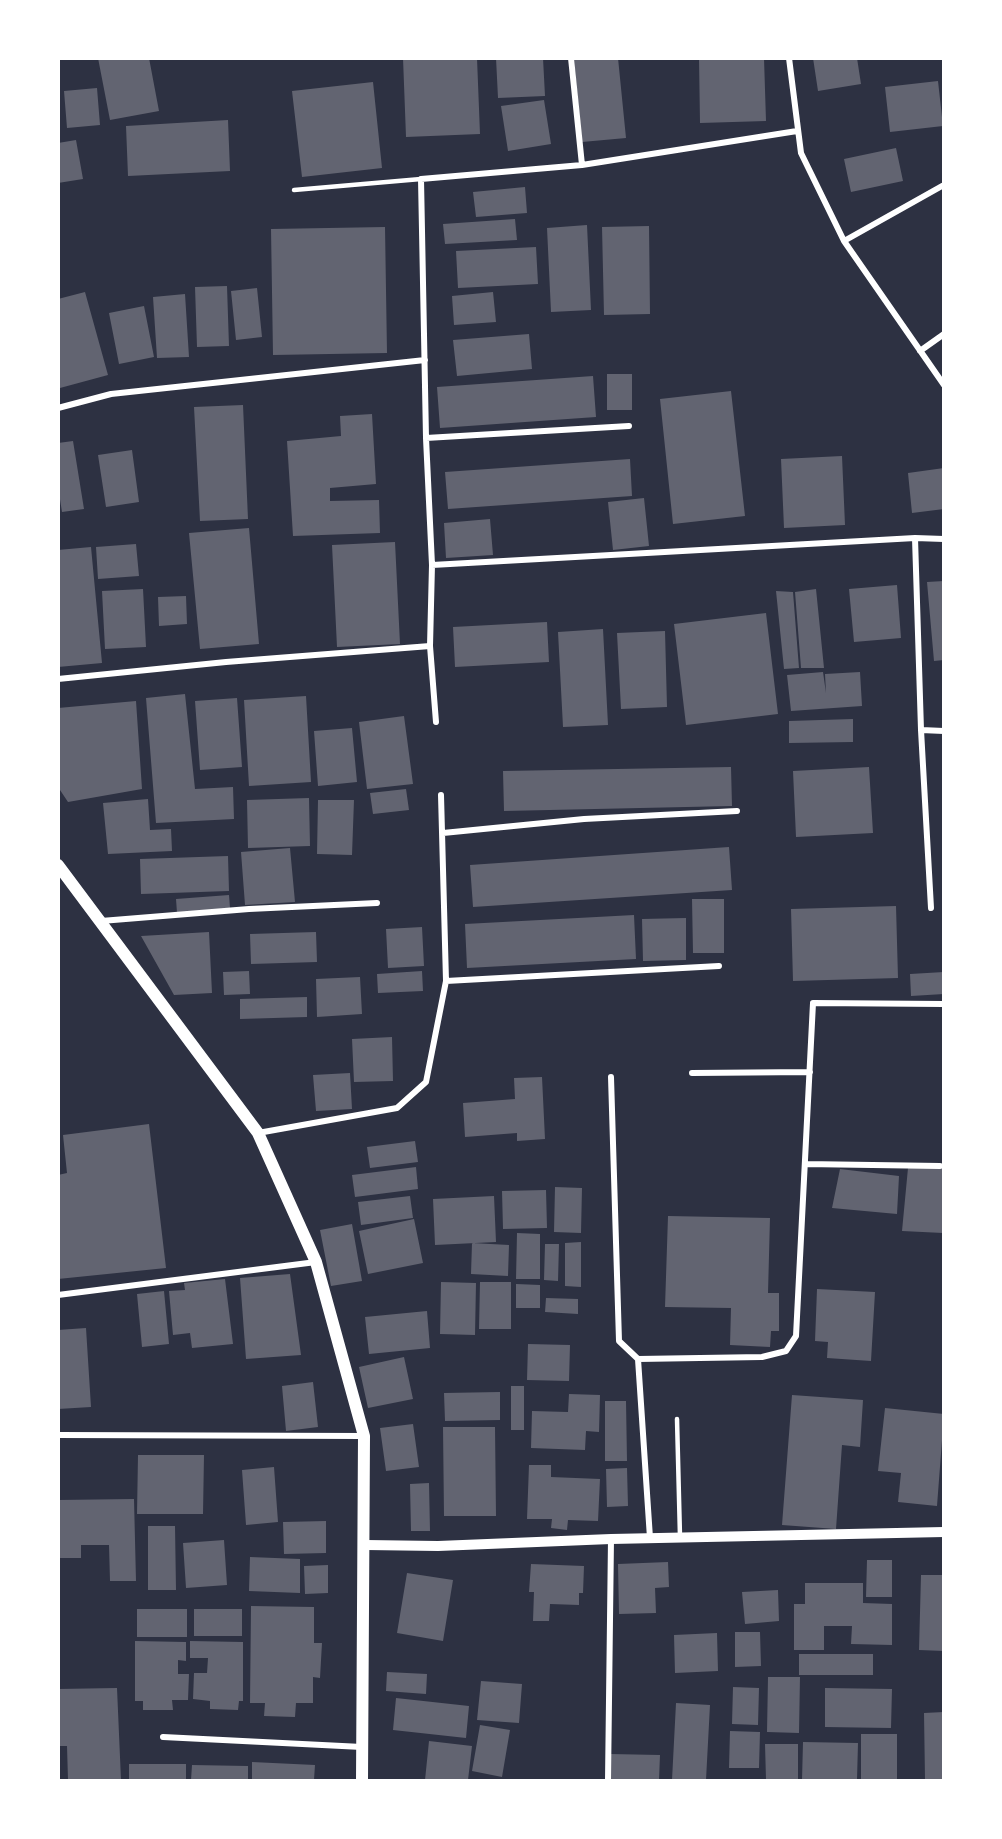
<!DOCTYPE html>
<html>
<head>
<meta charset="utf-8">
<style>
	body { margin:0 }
	#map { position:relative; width:1002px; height:1839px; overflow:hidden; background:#2d3142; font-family:"Space Grotesk",sans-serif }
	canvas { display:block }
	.frame { position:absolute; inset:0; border:60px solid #fff; pointer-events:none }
</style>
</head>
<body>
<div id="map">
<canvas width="1002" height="1839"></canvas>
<div class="frame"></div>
</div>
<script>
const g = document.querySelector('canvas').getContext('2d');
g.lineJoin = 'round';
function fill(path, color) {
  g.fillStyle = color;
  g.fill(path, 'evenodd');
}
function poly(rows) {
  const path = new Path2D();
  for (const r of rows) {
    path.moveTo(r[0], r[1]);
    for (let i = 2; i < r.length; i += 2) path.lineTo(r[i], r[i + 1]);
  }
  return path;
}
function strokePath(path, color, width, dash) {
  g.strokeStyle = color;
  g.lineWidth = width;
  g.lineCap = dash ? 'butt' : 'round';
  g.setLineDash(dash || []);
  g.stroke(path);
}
const building = poly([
	[98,58,149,58,159,111,110,120],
	[403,58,477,58,480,134,406,137],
	[496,58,543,58,545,96,498,98],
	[574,58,618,58,626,138,582,142],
	[699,58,764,58,766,121,700,123],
	[813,58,857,58,861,84,818,91],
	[938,81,943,126,890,132,885,87],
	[373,82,382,168,302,177,292,91],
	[97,88,100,125,67,128,64,91],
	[544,100,551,144,508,151,501,106],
	[228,120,230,171,128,176,126,126],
	[76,140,83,179,58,183,58,143],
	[896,148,903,181,851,192,844,159],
	[525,187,527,213,476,217,473,192],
	[515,219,517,240,445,244,443,224],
	[587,225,591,310,551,312,547,228],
	[649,226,650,314,604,315,602,227],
	[385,227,387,353,273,355,271,229],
	[536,247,538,284,458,288,456,251],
	[227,286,229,346,197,347,195,287],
	[257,288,262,337,236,340,231,291],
	[85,292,108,375,60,388,58,299],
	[493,292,496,322,454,325,452,296],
	[185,294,189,357,157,358,153,297],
	[144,306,154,357,119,364,109,313],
	[529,334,532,369,457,376,453,340],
	[607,374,632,374,632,410,607,410],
	[593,376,596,417,440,428,437,387],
	[731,391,745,516,673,524,660,399],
	[243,405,248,519,200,521,194,407],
	[372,414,376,484,330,488,330,501,379,500,380,533,293,536,287,441,341,436,340,416],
	[73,441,84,509,62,512,58,487,58,443],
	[132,450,139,502,106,507,98,455],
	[842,456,845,525,784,528,781,459],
	[630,459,632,496,448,509,445,472],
	[944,468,944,509,912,513,908,473],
	[644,498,649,546,613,550,608,502],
	[490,519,493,555,446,558,444,523],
	[249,528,259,644,200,649,189,533],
	[395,542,400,644,337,647,332,545],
	[136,544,139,576,98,579,96,547],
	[91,547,102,663,58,667,58,550],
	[944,581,944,660,934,661,927,582],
	[897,585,901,638,854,642,849,589],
	[143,589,146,647,105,649,102,591],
	[816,589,824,668,801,668,795,592],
	[776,591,793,592,799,668,784,669],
	[186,596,187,624,159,626,158,597],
	[766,613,778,714,686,725,674,624],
	[547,622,549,662,455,667,453,627],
	[603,629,608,725,563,727,558,632],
	[665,631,667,707,621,709,617,633],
	[823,672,826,693,825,674,860,672,862,706,791,711,787,675],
	[185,694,195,789,233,787,234,819,156,823,146,698],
	[306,696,311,782,249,786,244,700],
	[237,698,242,767,200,770,195,701],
	[136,701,142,789,68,802,58,787,58,708],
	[404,716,413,784,367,789,359,722],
	[853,719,853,742,789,743,789,721],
	[352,728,357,782,318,786,314,731],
	[731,767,732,806,504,811,503,771],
	[869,767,873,833,796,837,793,771],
	[406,789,409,810,373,814,370,793],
	[309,798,310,846,248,848,247,800],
	[148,799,150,830,171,829,172,851,108,854,103,803],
	[318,800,354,800,352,855,317,854],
	[729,847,732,890,473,907,470,865],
	[290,848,295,902,245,905,241,852],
	[228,856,229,891,141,894,140,859],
	[229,895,230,908,177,913,176,899],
	[692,899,724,899,724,953,693,953],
	[896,906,898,978,793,981,791,909],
	[634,915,636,959,467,968,465,924],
	[686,918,686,960,643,961,642,919],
	[422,927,424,966,388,968,386,929],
	[209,932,212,993,174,995,141,936],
	[316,932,317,962,251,964,250,934],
	[249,971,250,994,224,995,223,972],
	[422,971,423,991,378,993,377,974],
	[944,972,944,994,911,996,910,974],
	[360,977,362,1014,317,1017,316,979],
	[307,997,307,1017,240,1019,240,999],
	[392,1037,393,1081,354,1082,352,1039],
	[350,1073,352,1109,316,1111,313,1075],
	[542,1077,545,1139,517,1141,517,1133,465,1137,463,1103,515,1099,514,1078],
	[149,1124,166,1268,58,1279,58,1175,67,1173,63,1135],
	[415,1141,418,1162,370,1168,367,1147],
	[416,1167,418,1189,355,1197,352,1175],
	[908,1168,944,1168,943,1233,902,1231],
	[840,1169,899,1176,897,1214,832,1208],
	[555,1187,582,1188,581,1233,554,1232],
	[546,1190,547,1228,503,1229,502,1191],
	[410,1196,413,1218,361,1225,358,1202],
	[494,1196,496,1242,435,1245,433,1199],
	[668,1216,770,1218,768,1293,779,1293,779,1331,771,1331,770,1347,730,1345,731,1308,665,1307],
	[414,1219,423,1263,368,1274,359,1231],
	[352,1224,362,1281,331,1286,320,1230],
	[517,1233,540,1234,540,1279,516,1279],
	[581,1242,581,1287,565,1286,565,1243],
	[472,1243,509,1245,508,1276,471,1274],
	[545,1244,559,1244,558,1281,544,1280],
	[290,1274,301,1355,246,1359,240,1278],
	[225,1279,233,1344,192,1348,190,1333,173,1335,169,1291,185,1290,184,1283],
	[441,1282,476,1283,475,1335,440,1334],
	[480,1282,511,1282,511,1329,479,1329],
	[516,1284,540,1285,540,1308,516,1308],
	[817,1289,875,1292,871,1361,827,1358,828,1342,815,1341],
	[164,1291,169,1344,142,1347,137,1294],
	[546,1298,578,1299,578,1314,545,1312],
	[427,1311,430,1348,369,1354,365,1317],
	[86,1328,91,1407,58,1409,58,1330],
	[528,1344,570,1345,569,1381,527,1380],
	[404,1357,413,1399,368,1408,359,1367],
	[313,1382,318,1427,286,1431,282,1386],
	[511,1386,524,1386,524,1430,511,1430],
	[500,1392,500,1420,445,1421,444,1393],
	[569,1394,600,1395,599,1432,586,1431,585,1450,531,1448,532,1411,568,1412],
	[792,1395,863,1400,860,1447,842,1445,836,1529,782,1525],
	[605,1401,626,1401,627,1461,605,1461],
	[885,1408,944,1414,937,1506,898,1502,901,1473,878,1471],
	[413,1424,419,1467,386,1471,380,1428],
	[443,1427,495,1427,496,1516,444,1516],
	[138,1455,204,1455,203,1514,137,1514],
	[529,1465,551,1465,551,1477,600,1479,598,1521,568,1520,567,1530,551,1528,552,1519,527,1519],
	[274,1467,278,1522,246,1525,242,1470],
	[627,1468,628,1506,607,1507,606,1469],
	[429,1483,430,1531,411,1531,410,1484],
	[134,1499,136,1581,110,1581,109,1545,81,1545,81,1558,58,1558,58,1500],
	[326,1521,326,1553,284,1554,283,1522],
	[148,1526,175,1526,176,1590,148,1590],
	[224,1540,227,1585,186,1588,183,1543],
	[250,1557,300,1559,300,1593,249,1591],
	[867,1560,892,1560,892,1597,866,1597],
	[668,1562,669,1587,655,1588,656,1613,619,1614,618,1564],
	[531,1564,584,1566,583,1593,579,1593,579,1605,550,1604,549,1621,533,1621,534,1592,529,1592],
	[328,1565,328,1593,305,1594,304,1566],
	[407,1573,453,1580,443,1641,397,1633],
	[921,1575,944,1575,944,1651,919,1650],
	[805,1583,863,1583,863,1603,892,1604,892,1645,851,1644,852,1626,824,1626,824,1650,794,1650,794,1604,805,1604],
	[778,1590,779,1621,745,1624,742,1592],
	[251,1606,314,1607,314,1643,322,1643,320,1678,313,1677,313,1703,296,1703,295,1717,264,1716,265,1703,250,1703],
	[137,1609,187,1609,187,1637,137,1637],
	[194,1609,242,1609,242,1636,194,1636],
	[735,1632,760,1632,761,1666,735,1667],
	[717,1633,718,1671,675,1673,674,1635],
	[135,1641,186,1642,186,1661,178,1660,178,1674,189,1674,188,1700,172,1700,173,1710,143,1710,143,1701,135,1701],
	[190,1641,243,1642,243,1701,239,1701,238,1710,210,1709,210,1701,193,1699,194,1673,207,1673,208,1658,190,1658],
	[799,1654,873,1654,873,1675,799,1675],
	[387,1672,427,1674,426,1694,386,1691],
	[768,1677,800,1677,799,1733,767,1732],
	[481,1681,522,1684,519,1723,477,1720],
	[733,1687,759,1688,758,1725,732,1724],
	[117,1688,121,1780,68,1780,67,1746,58,1746,58,1689],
	[825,1688,892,1689,891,1728,825,1727],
	[396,1698,469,1706,466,1738,393,1730],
	[676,1703,710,1705,706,1780,672,1780],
	[944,1712,944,1780,925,1780,924,1713],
	[480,1725,510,1730,502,1777,472,1771],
	[730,1731,760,1732,759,1768,729,1768],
	[861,1734,897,1734,897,1780,861,1780],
	[429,1741,472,1746,468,1780,425,1780],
	[803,1742,858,1743,857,1780,802,1780],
	[765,1744,798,1744,798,1780,766,1780],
	[610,1754,660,1755,659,1780,610,1780],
	[252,1762,315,1765,314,1780,252,1780],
	[129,1764,186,1764,186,1780,129,1780],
	[192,1765,248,1766,248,1780,191,1780]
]);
const service = poly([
	[294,190,421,179],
	[677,1419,680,1537]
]);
const minor = poly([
	[571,58,582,165],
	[789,58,801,153,844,241,944,385],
	[844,241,942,186],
	[920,351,944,334],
	[58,408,111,394,425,360],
	[426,438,629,426],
	[915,538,921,730,944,731],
	[432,565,915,538,944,539],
	[58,679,226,662,430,646],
	[436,722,430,646,432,565,426,438,421,179,582,165,797,131],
	[921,730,931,908],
	[443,833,584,819,737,811],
	[101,921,249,909,377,903],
	[446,981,719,966],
	[692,1073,810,1072],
	[611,1077,619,1341,638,1359,650,1538],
	[258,1133,397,1108,426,1082,446,981,441,795],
	[805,1164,940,1166],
	[58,1295,316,1262],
	[638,1359,762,1357,786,1351,796,1336,813,1003,944,1004],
	[58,1435,364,1436],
	[163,1737,362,1747],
	[608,1780,611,1539]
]);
const tertiary = poly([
	[366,1545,438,1546,611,1539,944,1532]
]);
const secondary = poly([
	[58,865,258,1133,316,1262,364,1436,362,1780]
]);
fill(building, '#626471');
strokePath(service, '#fff', 4.5);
strokePath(minor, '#fff', 6);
strokePath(tertiary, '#fff', 10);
strokePath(secondary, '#fff', 12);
</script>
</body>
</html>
